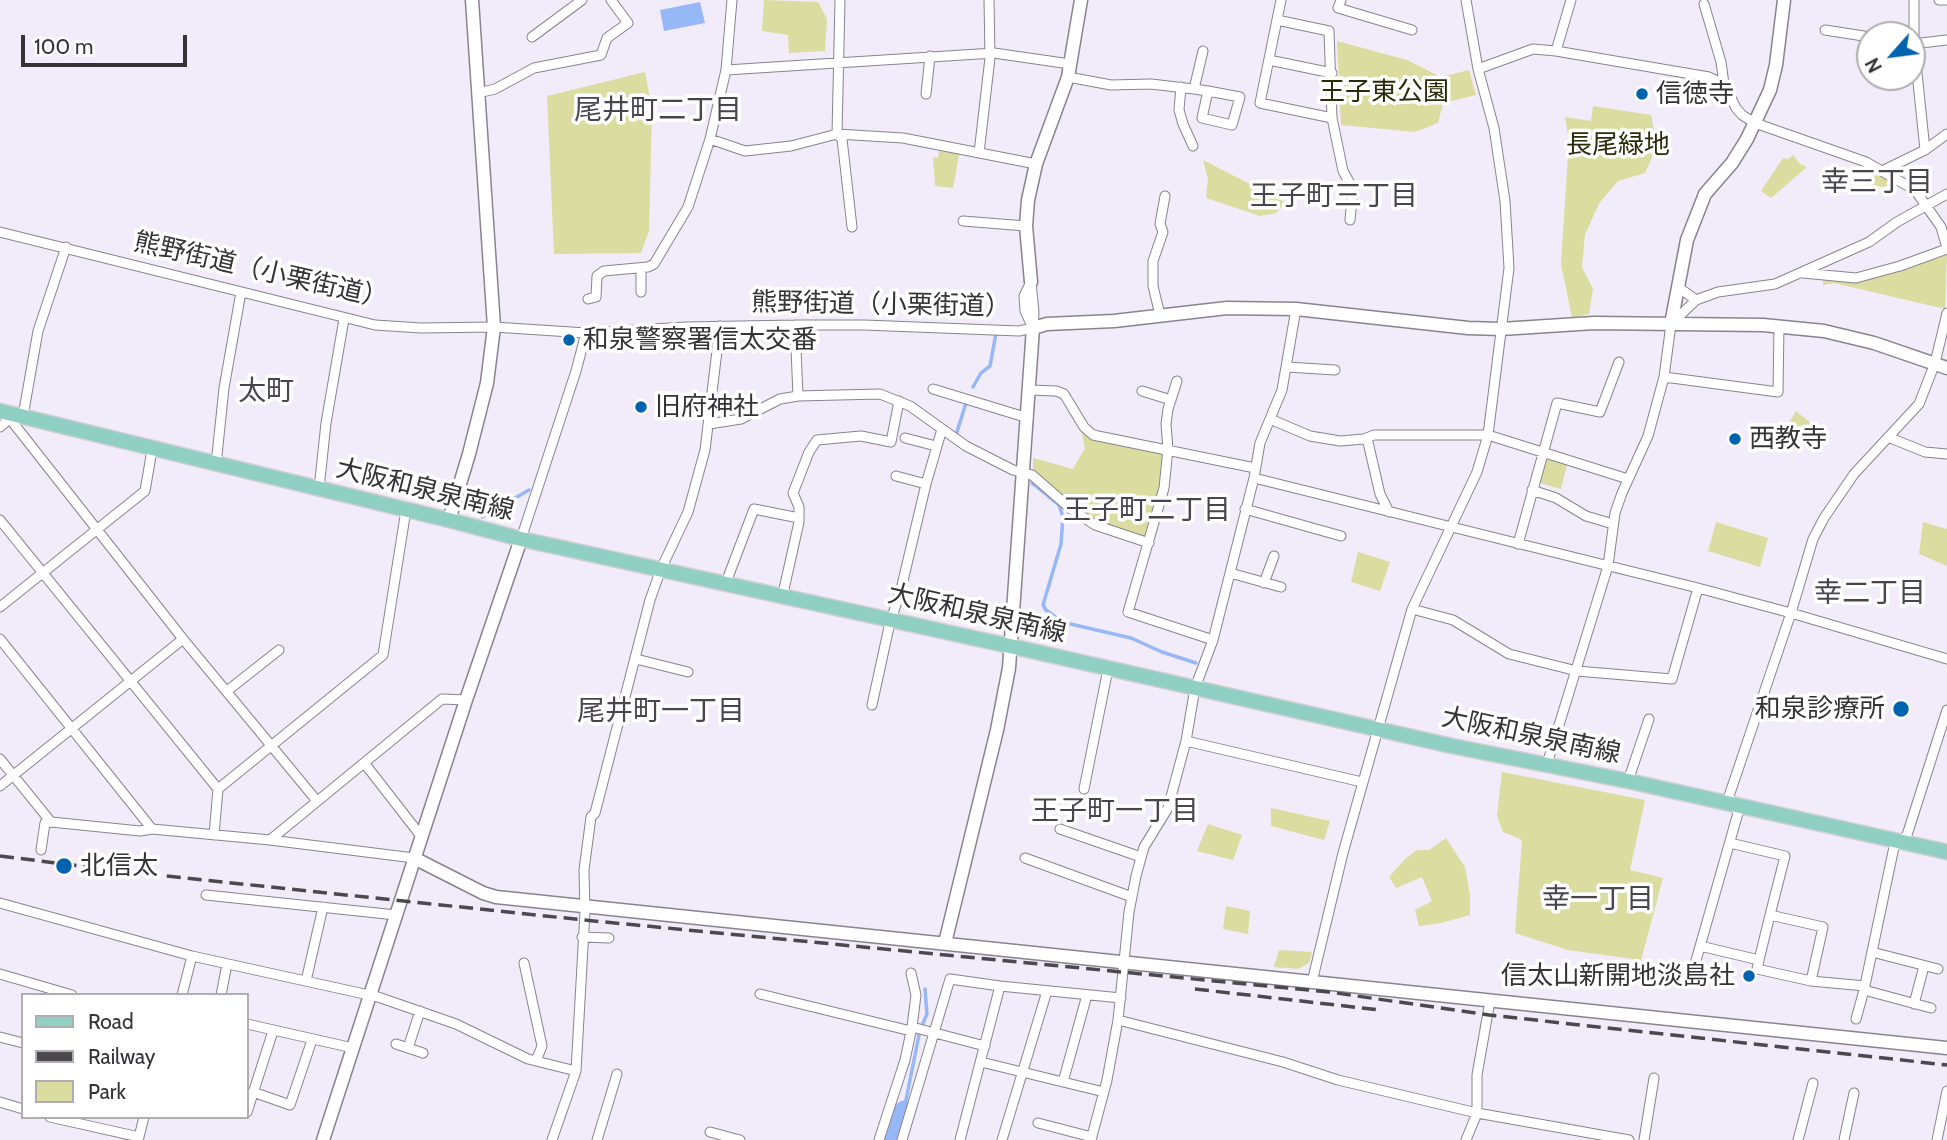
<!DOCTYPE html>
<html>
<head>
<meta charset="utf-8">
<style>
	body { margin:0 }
	#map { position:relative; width:1947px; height:1140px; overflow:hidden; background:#f2ebf9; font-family:Cabin,sans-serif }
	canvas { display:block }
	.legend { position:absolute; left:21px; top:993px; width:228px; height:126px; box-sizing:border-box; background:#fff; border:2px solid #afadaf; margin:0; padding:9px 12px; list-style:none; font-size:21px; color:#363338 }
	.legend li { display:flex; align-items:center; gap:14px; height:35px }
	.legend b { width:35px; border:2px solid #afadaf }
	.north { position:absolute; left:1856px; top:21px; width:70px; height:70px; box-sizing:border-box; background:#fff; border:2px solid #afadaf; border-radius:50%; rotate:242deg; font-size:19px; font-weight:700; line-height:28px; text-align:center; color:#363338 }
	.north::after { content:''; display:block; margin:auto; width:24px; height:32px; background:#0063af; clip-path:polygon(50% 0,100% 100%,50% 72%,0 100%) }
	.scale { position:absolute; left:21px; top:35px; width:166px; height:32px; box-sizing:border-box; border:4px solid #363338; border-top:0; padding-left:9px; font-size:21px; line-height:24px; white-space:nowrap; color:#363338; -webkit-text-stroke:5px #fff; paint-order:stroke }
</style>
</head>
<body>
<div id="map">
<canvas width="1947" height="1140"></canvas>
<ul class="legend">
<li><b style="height:9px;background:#8fd0c2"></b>Road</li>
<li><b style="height:9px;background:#4b484e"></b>Railway</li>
<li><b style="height:19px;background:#dadd9f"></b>Park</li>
</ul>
<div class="north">N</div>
<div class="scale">100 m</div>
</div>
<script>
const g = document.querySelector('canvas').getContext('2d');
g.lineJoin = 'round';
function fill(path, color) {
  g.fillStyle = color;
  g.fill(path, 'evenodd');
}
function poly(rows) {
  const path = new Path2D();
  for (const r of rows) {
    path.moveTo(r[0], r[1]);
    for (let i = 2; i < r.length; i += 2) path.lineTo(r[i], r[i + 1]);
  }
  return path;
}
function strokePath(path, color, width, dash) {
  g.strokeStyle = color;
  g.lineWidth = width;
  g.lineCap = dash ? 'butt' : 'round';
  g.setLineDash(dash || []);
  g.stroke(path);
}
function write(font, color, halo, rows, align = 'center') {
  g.font = font + ' Cabin,"Noto Sans JP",sans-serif';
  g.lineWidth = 7;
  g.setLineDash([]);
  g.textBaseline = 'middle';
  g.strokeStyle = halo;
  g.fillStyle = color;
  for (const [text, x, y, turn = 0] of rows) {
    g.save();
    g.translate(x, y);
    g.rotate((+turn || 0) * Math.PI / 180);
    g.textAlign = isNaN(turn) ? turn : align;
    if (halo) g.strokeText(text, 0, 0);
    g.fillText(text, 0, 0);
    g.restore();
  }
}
const green = poly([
	[764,0,818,2,827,19,825,51,789,53,788,35,762,31],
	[1337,41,1407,60,1441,77,1469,70,1476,95,1443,103,1438,123,1415,132,1341,125],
	[645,72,652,109,649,231,641,253,554,254,547,96],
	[1593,106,1651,115,1657,146,1645,173,1618,181,1600,202,1585,234,1582,267,1593,289,1589,314,1572,318,1561,264,1569,140,1565,117,1591,121],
	[939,151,959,154,953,188,935,186,933,157,938,158],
	[1793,155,1800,164,1807,167,1771,198,1761,191,1783,158,1788,159],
	[1203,160,1285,202,1276,213,1260,216,1206,198,1208,179],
	[1869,170,1894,181,1884,187,1849,182,1862,172],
	[1947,252,1945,309,1834,283,1823,285,1823,277,1856,281],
	[1796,411,1812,424,1815,422,1823,431,1810,446,1799,440,1789,443,1781,436],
	[1081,429,1162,453,1164,457,1157,503,1147,536,1142,539,1096,521,1033,471,1033,458,1073,469,1085,448],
	[1546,459,1567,465,1561,489,1540,483],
	[1716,522,1768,538,1760,567,1708,551],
	[1923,522,1947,529,1947,566,1919,554],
	[1358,552,1390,562,1380,591,1351,582],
	[1502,772,1645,800,1630,870,1663,878,1641,960,1568,950,1515,933,1522,840,1503,832,1497,816],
	[1271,808,1330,821,1324,840,1271,826],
	[1208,824,1242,835,1233,860,1197,851],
	[1446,838,1465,867,1470,895,1470,915,1441,923,1419,926,1415,910,1432,901,1422,877,1396,888,1389,877,1405,859,1417,850,1429,850],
	[1226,906,1250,911,1248,934,1223,929],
	[1279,950,1312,952,1309,963,1298,969,1274,967]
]);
const water = poly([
	[700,2,705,23,664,31,660,10]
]);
const stream = poly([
	[973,387,981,373,990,366,996,333],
	[956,435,966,403],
	[1032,483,1059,505,1063,517,1061,544,1043,605,1046,610,1062,622,1131,638,1162,652,1196,663],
	[482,517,529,490],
	[904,1110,920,1030,927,1014,925,989]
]);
const river = poly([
	[893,1140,904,1110]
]);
const minor = poly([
	[840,0,837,134,842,139,852,227],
	[1281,0,1260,103,1332,118,1343,171,1353,189,1350,220],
	[1341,0,1338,8,1412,30],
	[1939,0,1947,0],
	[1704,4,1721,62,1724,84],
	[1277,20,1329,31,1332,118],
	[1825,30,1870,37],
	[532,37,582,0],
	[1912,44,1947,40],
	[1556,51,1571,0],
	[1269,60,1332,73],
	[1478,69,1533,49,1556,51,1709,77,1724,84,1736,108,1742,115,1755,123,1866,162,1915,190,1941,227,1947,248],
	[726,70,994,53,1070,64],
	[1068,77,1111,85,1151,84,1194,89,1208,91,1240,97,1232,125,1202,118,1208,91],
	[1181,87,1179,110,1183,124,1193,146],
	[1194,89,1203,51],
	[478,93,495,89,534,68,601,55,607,38,628,23,611,0],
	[926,94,930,56],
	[710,139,745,151,791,146,837,134,903,138,1036,164],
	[1925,150,1947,134],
	[979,153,990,58,989,0],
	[1884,170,1925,150,1914,44,1914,0],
	[963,221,1026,226],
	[0,232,375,325,421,328,494,327,586,333,686,327,795,325,864,325,1019,331,1033,328],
	[1803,273,1856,278,1900,266,1947,249],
	[1031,282,1024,296,1025,311,1033,328],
	[1031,282,1034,312,1033,328],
	[1678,287,1696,300],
	[641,292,641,268],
	[588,299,596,297,597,276,604,271,648,267,654,264,688,207,710,139,726,70,732,0],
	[1160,315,1153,286,1153,261,1163,232,1160,224,1165,196],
	[795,325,798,396],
	[1287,367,1335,370],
	[1664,377,1778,392,1779,326],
	[1177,381,1168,409,1166,424,1168,449,1164,488,1128,612,1213,640],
	[933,389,1028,418],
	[1030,390,1056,391,1064,394,1084,427,1093,435,1255,468],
	[1142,391,1171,400],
	[23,416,38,331,66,247],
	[1270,419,1310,436,1340,441,1364,439,1374,435,1488,435,1628,479],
	[709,424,741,419,780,399,798,396,880,394,910,406,966,446,1013,470,1032,475,1071,509,1095,525,1149,543],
	[0,427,14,415],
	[1888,437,1925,452,1947,454],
	[905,438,936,446],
	[1367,438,1380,494,1389,512],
	[216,465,224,388,241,292],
	[896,476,926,484],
	[1254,478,1698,588,1791,613,1947,659],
	[319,489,326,423,344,319],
	[1532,490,1556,498,1586,516,1613,524],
	[1245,509,1341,536],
	[0,520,218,789,214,835],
	[521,539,576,371,586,333],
	[1518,544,1557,403,1600,412,1619,362],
	[1230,573,1281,587],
	[1264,583,1274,556],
	[725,585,754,509,799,518],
	[782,598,799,522,799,507,793,493,809,452,817,440,861,436,891,442,899,401],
	[0,607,145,491,152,450],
	[1412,609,1453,620,1509,654,1577,671,1672,679,1698,588],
	[0,639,152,829],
	[183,639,317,801],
	[636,659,688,672],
	[227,691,279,650],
	[872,705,889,627,902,585,926,484,942,429],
	[1186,741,1362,782],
	[0,759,51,822,140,831,152,829,270,840,414,858],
	[365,764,421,836],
	[1547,764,1608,566,1615,513,1622,493,1648,436,1664,377,1671,324,1696,300,1718,292,1775,284,1869,242,1897,222,1947,194],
	[1628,781,1649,719],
	[0,786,183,639,14,424,14,415],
	[218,789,383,655,406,510],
	[1084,789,1108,669],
	[1060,829,1141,857],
	[270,840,442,699,466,700],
	[1730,843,1785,856,1770,915,1823,927,1811,981],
	[41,850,45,823,51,822],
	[1025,858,1132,897],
	[206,895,396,915],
	[0,903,192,956,378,997,456,1024,528,1059,576,1071],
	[582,937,609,938],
	[1700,946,1759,960,1757,969,1811,981,1865,986],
	[1872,952,1938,969],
	[1759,960,1770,915],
	[524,963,542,1046,536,1061],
	[1693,971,1738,813,1729,796,1791,613,1813,539,1824,518,1854,474,1919,404,1935,363,1947,313],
	[911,973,916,995,912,1027],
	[0,974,72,995],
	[306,981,323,907],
	[1312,982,1343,853,1412,609,1477,472,1488,435,1509,268,1505,201,1494,128,1478,69,1466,0],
	[1864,990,1931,1008],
	[760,994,911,1031],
	[182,995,192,956],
	[221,995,227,964],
	[1914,1004,1924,966],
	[1856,1019,1864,990,1894,847,1907,835,1947,710],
	[1118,1020,1283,1062,1338,1080,1477,1113,1629,1140],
	[247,1024,353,1048],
	[0,1037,23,1043],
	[396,1044,423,1053],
	[408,1048,420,1011],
	[981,1062,1104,1092],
	[1063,1082,1087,995],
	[253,1092,290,1105,312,1040],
	[0,1102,23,1109],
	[247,1112,273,1031],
	[50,1117,139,1137,138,1140],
	[1038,1123,1092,1137],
	[710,1132,740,1140],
	[139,1137,144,1117],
	[552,1140,576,1071,585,912,584,870,591,817,595,813,650,600,661,569,688,512,705,450,720,326],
	[597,1140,617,1074],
	[879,1140,905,1060,912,1027,985,1046],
	[902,1140,950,979,1000,986,1121,998],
	[960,1140,1000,986],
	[1002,1140,1047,991],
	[1091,1140,1107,1080,1118,1020,1129,912,1136,876,1144,847,1168,808,1186,741,1195,688,1213,640,1230,573,1254,478,1260,443,1282,390,1296,309],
	[1466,1140,1477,1113,1477,1075,1490,1001],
	[1644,1140,1654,1078],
	[1798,1140,1813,1083],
	[1844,1140,1854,1093],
	[1937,1140,1947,1091]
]);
const tertiary = poly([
	[1031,282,1026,226,1028,200,1036,164,1068,77,1081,0],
	[1671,324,1687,240,1705,194,1732,163,1747,139,1770,90,1776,65,1784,0],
	[449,520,469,454,487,383,494,327,472,0],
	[414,858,483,893,496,897,1947,1048],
	[945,943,997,730,1009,668,1033,328,1047,324,1114,321,1227,308,1296,309,1468,328,1501,329,1594,323,1763,325,1824,331,1874,343,1947,368],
	[323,1140,466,700,521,539]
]);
const primary = poly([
	[0,411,449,520,521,539,1010,646,1452,746,1628,781,1947,852]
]);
const rail = poly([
	[0,856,128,872,584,920,1329,992,1489,1015,1947,1065],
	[1195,989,1380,1010]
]);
const markers = [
	[1642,94,7,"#0063af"],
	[569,340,7,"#0063af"],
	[641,407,7,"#0063af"],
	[1735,439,7,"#0063af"],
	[1901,709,9,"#0063af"],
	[64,866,9,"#0063af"],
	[1749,976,7,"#0063af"]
];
const parkNames = [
	["王子東公園",1384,92],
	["長尾緑地",1618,145]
];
const poiNames = [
	["信徳寺",1656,94],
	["和泉警察署信太交番",583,340],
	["旧府神社",655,407],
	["西教寺",1749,439],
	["和泉診療所",1885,709,"right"],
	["北信太",80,866],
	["信太山新開地淡島社",1735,976,"right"]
];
const streetNames = [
	["熊野街道（小栗街道）",261,271,13],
	["熊野街道（小栗街道）",881,305,1],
	["大阪和泉泉南線",425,490,14],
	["大阪和泉泉南線",977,614,13],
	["大阪和泉泉南線",1531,736,12]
];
const neighbourhoodNames = [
	["尾井町二丁目",658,111],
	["幸三丁目",1877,183],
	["王子町三丁目",1334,197],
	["太町",266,392],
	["王子町二丁目",1147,511],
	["幸二丁目",1870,594],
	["尾井町一丁目",661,712],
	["王子町一丁目",1115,812],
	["幸一丁目",1598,900]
];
fill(green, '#dadd9f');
fill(water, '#96b8f6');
strokePath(stream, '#96b8f6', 3.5);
strokePath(river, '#96b8f6', 19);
strokePath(minor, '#89838f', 11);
strokePath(tertiary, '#89838f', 15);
strokePath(primary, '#cfcecf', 17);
strokePath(minor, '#fff', 9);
strokePath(tertiary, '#fff', 12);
strokePath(primary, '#8fd0c2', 14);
strokePath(rail, '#4b484e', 3.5, [14, 7]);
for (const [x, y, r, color] of markers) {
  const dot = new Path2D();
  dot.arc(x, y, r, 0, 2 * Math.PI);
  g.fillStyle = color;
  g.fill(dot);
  strokePath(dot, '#fff', 2.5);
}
write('26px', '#2a2b0a', '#fff', parkNames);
write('26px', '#363338', '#fff', poiNames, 'left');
write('26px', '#363338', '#fff', streetNames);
write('28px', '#4a444f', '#fff', neighbourhoodNames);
</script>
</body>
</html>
